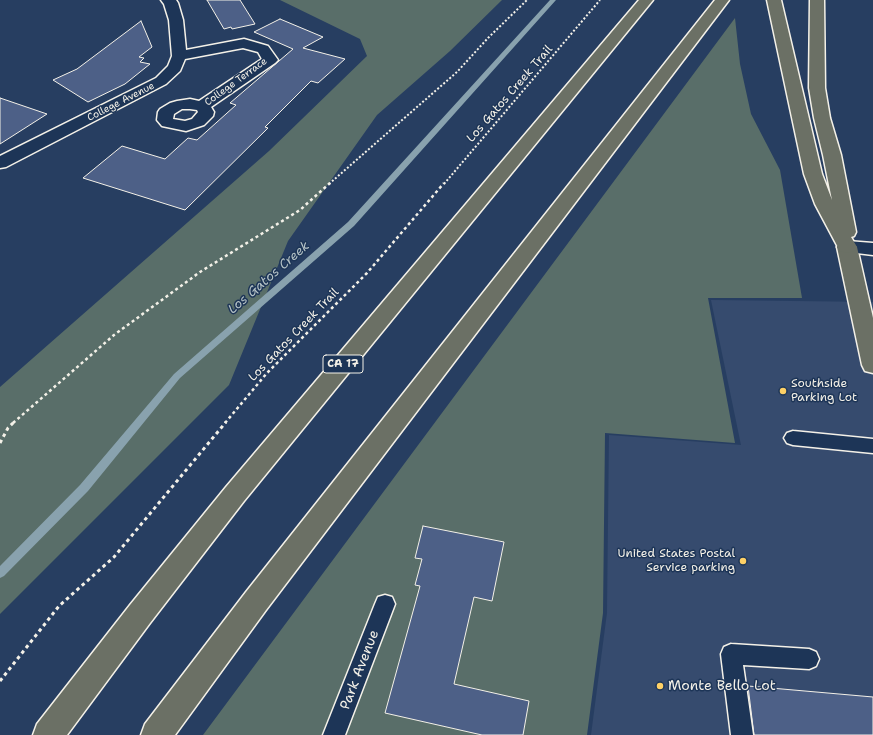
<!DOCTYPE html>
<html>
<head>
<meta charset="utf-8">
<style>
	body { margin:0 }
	canvas { display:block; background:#273e61 }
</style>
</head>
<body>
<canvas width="873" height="735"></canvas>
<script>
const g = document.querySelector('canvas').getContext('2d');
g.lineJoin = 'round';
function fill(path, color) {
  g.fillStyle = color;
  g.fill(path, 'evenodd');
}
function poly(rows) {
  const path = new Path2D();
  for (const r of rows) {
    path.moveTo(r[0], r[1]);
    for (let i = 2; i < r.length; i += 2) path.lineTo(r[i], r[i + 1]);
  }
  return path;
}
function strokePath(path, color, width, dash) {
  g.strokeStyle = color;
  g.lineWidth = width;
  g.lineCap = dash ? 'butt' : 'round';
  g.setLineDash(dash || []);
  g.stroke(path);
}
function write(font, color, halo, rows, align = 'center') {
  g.font = font + ' "Shantell Sans",sans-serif';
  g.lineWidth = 3;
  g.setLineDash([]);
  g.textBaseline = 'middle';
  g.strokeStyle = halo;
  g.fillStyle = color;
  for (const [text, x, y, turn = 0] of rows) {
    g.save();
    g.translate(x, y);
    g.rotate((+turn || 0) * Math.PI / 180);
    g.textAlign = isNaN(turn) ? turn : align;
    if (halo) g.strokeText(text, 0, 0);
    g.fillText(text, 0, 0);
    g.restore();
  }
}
const built = poly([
	[711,300,873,302,873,735,591,735,607,613,609,435,741,445]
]);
const green = poly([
	[280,0,502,0,450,51,377,115,288,241,229,385,0,614,0,387,269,151,367,56,360,39],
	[735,18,740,64,751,114,780,170,802,298,708,298,735,443,605,433,603,613,587,735,203,735]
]);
const stream = poly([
	[550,0,556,0,354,226,180,378,88,491,4,576,0,578,0,566,80,485,174,374,348,222,550,0]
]);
const building = poly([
	[207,0,240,0,255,24,232,29,231,27,224,29,207,0],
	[280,19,323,37,303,48,345,59,318,83,311,81,265,127,268,128,185,210,83,178,122,146,165,159,188,138,197,140,236,105,230,103,293,49,254,32,280,19],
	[141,21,152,47,139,57,144,58,140,62,150,64,125,84,88,102,53,80,77,69,141,21],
	[0,98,47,114,0,144,0,98],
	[423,526,504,542,492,601,474,597,454,684,529,701,523,735,482,735,385,713,420,586,415,585,422,559,415,558,423,526],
	[748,686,873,697,873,735,754,735,748,686]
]);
const pathFar2 = poly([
	[329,184,457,72,488,38,527,0],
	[444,184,600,0]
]);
const pathFar1 = poly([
	[13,423,114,335,200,272,300,210,330,183],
	[225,423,267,373,367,273,444,183]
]);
const path = poly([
	[0,443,8,428,14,422],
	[0,681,59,606,114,557,226,422]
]);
const lane = poly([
	[793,431,873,439,873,453,793,445,787,443,784,438,787,433,793,431],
	[385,595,392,597,395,604,345,735,323,735,375,604,378,597,385,595],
	[731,644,809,649,816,652,819,659,816,666,809,669,743,665,753,735,731,735,721,654,724,647,731,644]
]);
const street = poly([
	[161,0,176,0,178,3,183,20,186,50,244,39,268,46,278,60,275,63,211,107,214,112,213,116,204,125,186,131,162,126,157,120,158,112,160,109,170,103,177,101,190,99,199,101,262,59,258,52,243,48,185,59,180,71,166,84,6,167,0,168,0,156,156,78,168,66,172,56,169,20,164,4,161,0],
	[182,109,190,109,197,110,198,112,192,119,185,121,173,119,174,114,182,109],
	[847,241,873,243,873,255,840,251,837,247,840,243,847,241]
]);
const primary = poly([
	[847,241,854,243,857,247,873,318,873,373,865,371,862,365,837,247,840,243,847,241]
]);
const highway = poly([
	[639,0,653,0,244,501,150,623,67,735,33,735,37,724,130,605,226,487,639,0],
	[715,0,729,0,266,610,175,735,141,735,145,724,246,592,715,0],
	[767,0,781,0,822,174,832,200,823,155,814,118,809,88,810,0,824,0,825,88,830,118,841,155,856,232,854,236,851,237,857,247,854,251,847,253,840,251,815,204,804,174,767,0]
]);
const markers = [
	[783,391,4,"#ffd166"],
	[743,561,4,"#ffd166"],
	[660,686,4,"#ffd166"]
];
const farStreetnames = [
	["College Terrace",236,82,-36],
	["College Avenue",121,102,-27]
];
const shields = [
	[343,364,40]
];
const shieldNames = [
	["CA 17",343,364]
];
const streetNames = [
	["Los Gatos Creek Trail",510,94,-49],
	["Los Gatos Creek Trail",294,335,-46]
];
const poiNames = [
	["Southside",791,384],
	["Parking Lot",791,398],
	["United States Postal",735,554,"right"],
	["Service parking",735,568,"right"]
];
const waterNames = [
	["Los Gatos Creek",269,278,-41]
];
const nearStreetnames = [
	["Park Avenue",360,670,-69]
];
const nearPoinames = [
	["Monte Bello Lot",668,686]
];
fill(built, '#364b6e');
fill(green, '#596e69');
fill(stream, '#89a2ae');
fill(building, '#4d6087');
strokePath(building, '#f4f1e8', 1);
strokePath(lane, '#f4f1e8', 3);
strokePath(street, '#f4f1e8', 3);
strokePath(primary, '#f4f1e8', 3);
strokePath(highway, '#f4f1e8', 3);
strokePath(pathFar2, '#f4f1e8', 2, [2, 2]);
strokePath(pathFar1, '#f4f1e8', 2.5, [3, 3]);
strokePath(path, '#f4f1e8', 3, [3.5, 3.5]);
fill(lane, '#1d3557');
fill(street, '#1d3557');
fill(primary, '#6b7065');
fill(highway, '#6b7065');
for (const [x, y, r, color] of markers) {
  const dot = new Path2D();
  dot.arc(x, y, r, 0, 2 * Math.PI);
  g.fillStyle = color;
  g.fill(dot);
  strokePath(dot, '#1d3557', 1.5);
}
write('10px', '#f4f1e8', '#1d3557', farStreetnames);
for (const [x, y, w] of shields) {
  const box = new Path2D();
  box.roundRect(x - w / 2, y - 9, w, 18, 3);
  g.fillStyle = '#1d3557';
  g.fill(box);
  strokePath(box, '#f4f1e8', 1);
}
write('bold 11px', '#f4f1e8', null, shieldNames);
write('12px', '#f4f1e8', '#1d3557', streetNames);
write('12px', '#f4f1e8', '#1d3557', poiNames, 'left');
write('italic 13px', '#b6c3c6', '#1d3557', waterNames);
write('14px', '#f4f1e8', '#1d3557', nearStreetnames);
write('14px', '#f4f1e8', '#1d3557', nearPoinames, 'left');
</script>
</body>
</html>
